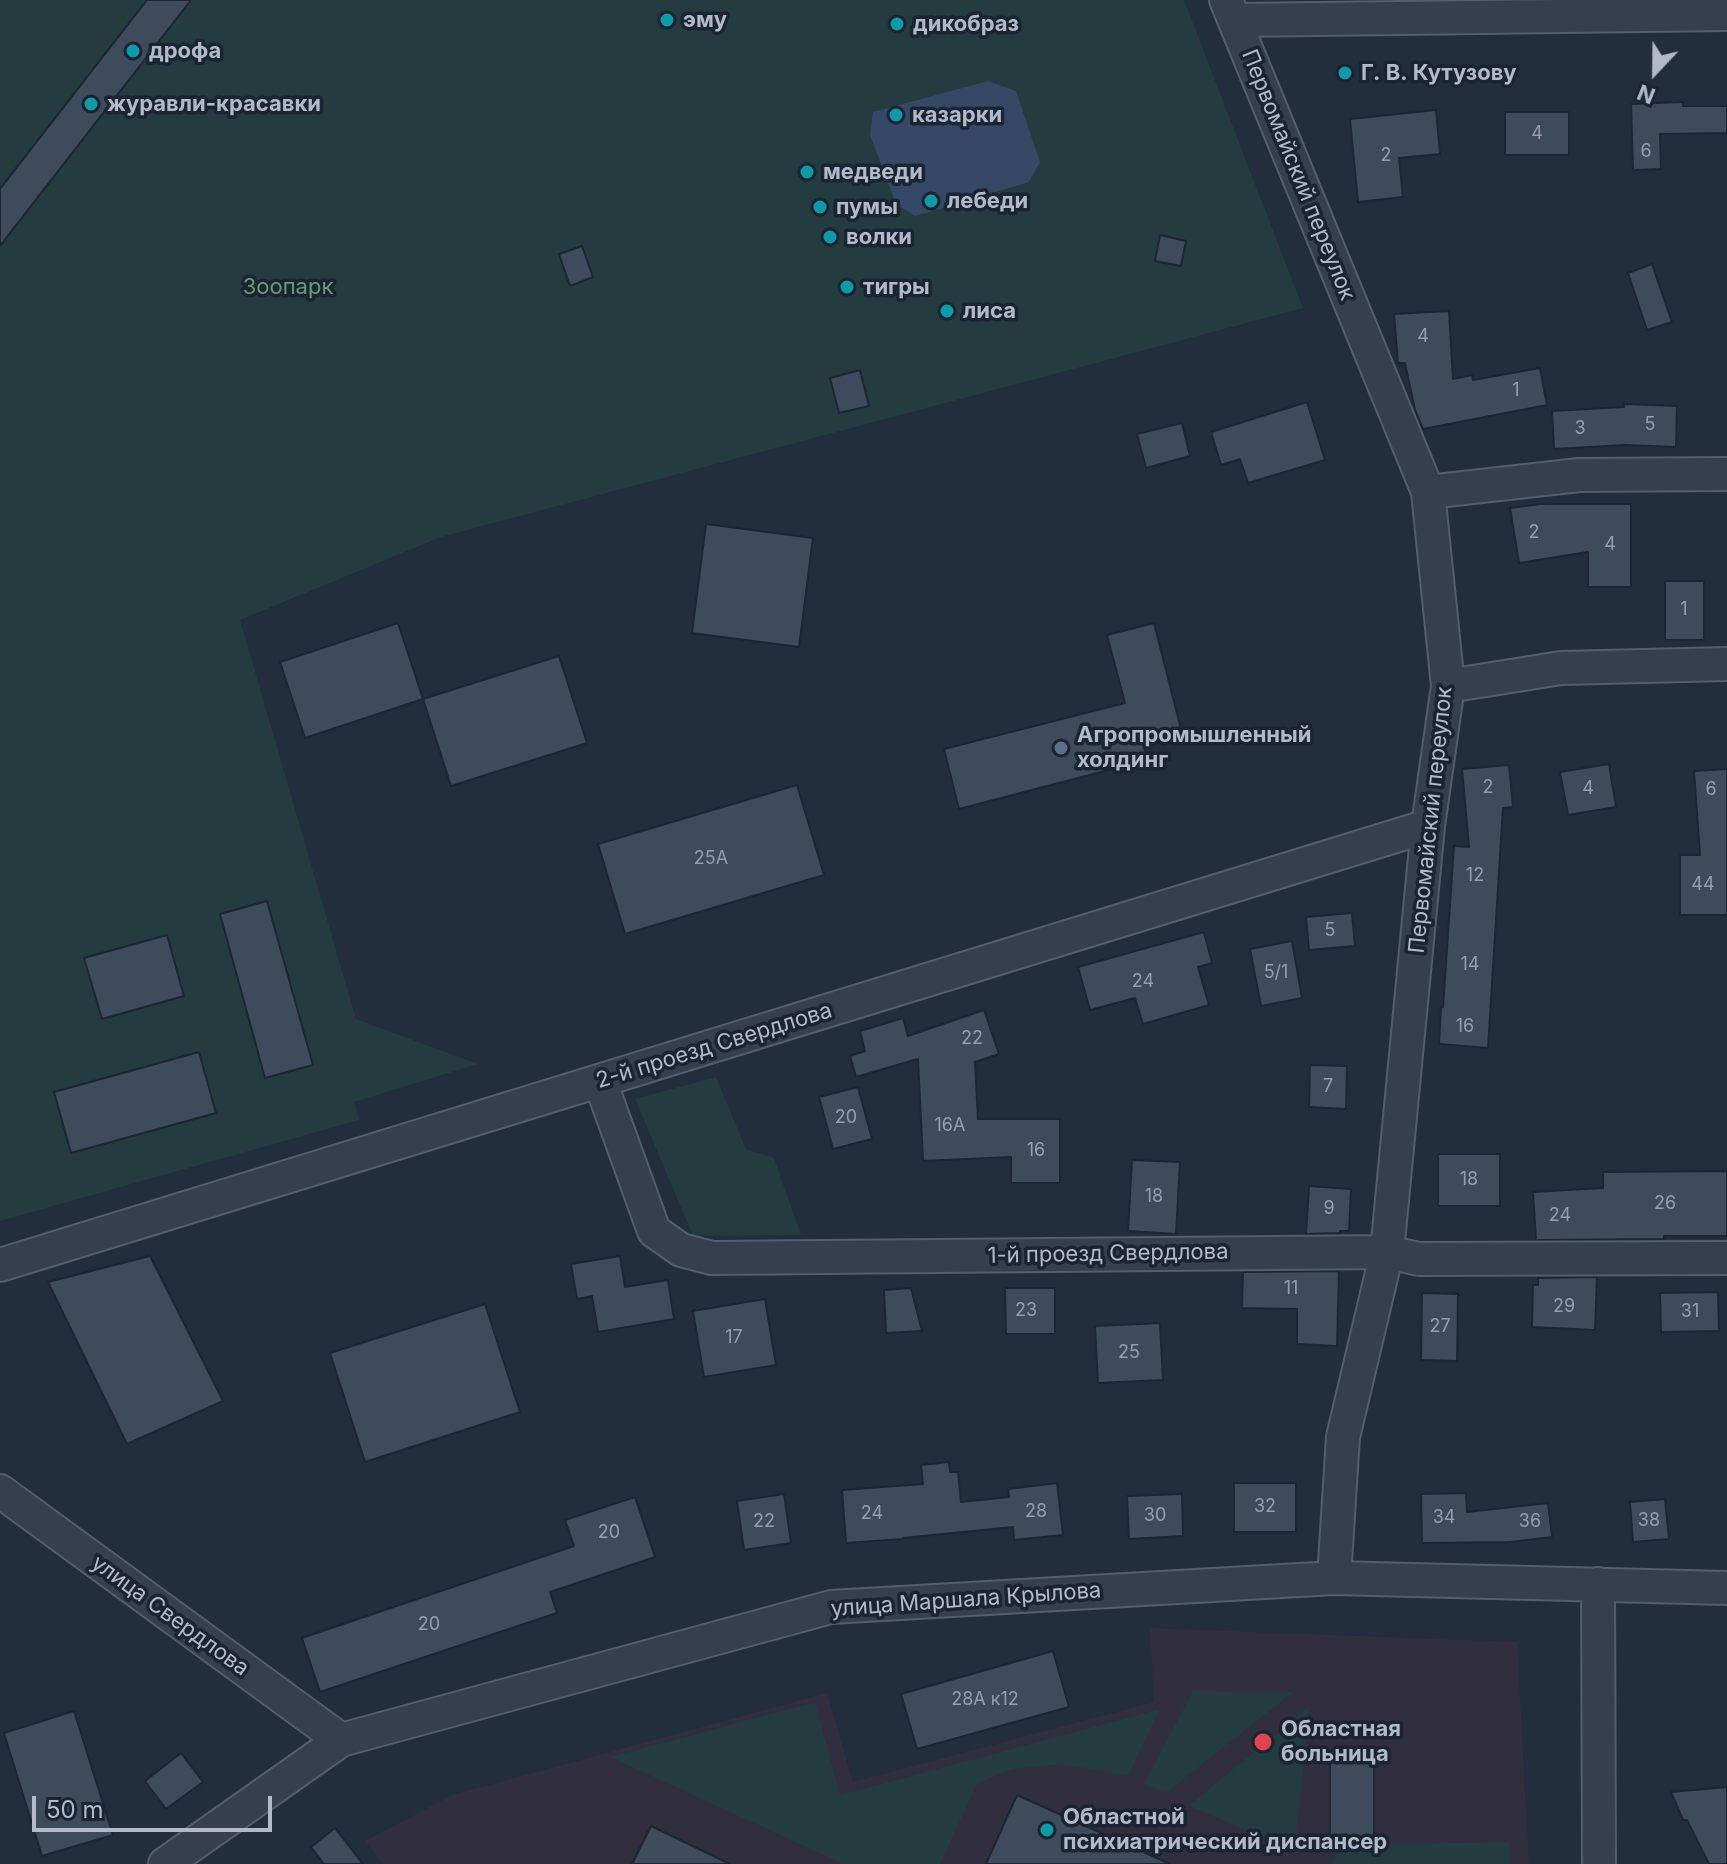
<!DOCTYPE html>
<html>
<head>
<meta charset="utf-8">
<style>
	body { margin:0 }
	#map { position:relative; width:1727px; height:1864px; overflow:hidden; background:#222d3e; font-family:Inter,sans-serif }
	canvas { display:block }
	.north { position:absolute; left:1615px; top:32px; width:80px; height:80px; -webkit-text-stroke:6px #1b2433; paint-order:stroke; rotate:202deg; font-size:22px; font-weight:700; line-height:32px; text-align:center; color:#b2bac9 }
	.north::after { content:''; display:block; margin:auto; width:28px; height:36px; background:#b2bac9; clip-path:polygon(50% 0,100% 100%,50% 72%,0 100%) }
	.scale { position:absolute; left:32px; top:1796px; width:240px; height:36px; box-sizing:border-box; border:4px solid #b2bac9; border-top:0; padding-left:10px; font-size:24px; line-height:28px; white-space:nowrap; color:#b2bac9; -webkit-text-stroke:6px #1b2433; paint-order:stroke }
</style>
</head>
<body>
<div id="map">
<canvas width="1727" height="1864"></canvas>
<div class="north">N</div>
<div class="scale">50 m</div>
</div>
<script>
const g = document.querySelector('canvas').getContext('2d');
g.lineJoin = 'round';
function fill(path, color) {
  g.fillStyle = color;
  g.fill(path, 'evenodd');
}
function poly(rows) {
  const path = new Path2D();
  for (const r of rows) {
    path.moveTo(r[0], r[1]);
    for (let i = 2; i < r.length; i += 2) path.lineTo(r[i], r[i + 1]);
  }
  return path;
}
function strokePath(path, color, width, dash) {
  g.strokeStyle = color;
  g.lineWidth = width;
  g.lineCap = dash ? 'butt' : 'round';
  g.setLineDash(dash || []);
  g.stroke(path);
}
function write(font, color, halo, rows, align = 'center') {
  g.font = font + ' Inter,sans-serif';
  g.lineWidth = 7;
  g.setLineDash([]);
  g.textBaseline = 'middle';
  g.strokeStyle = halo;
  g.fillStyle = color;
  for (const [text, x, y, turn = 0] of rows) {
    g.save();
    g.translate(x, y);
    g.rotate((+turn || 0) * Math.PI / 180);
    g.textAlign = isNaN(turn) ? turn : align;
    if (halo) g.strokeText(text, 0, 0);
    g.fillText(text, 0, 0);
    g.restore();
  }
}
const medical = poly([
	[1150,1628,1517,1642,1529,1864,383,1864,365,1841,452,1795,827,1693,853,1782,1154,1702]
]);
const green = poly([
	[0,0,1184,0,1303,308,441,537,240,620,356,1019,478,1064,354,1102,359,1120,0,1221],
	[716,1077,746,1149,774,1158,801,1235,693,1236,635,1099],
	[1193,1691,1293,1692,1166,1793,1144,1784],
	[815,1702,840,1795,1160,1709,1128,1776,1063,1764,1012,1769,977,1784,940,1864,843,1864,610,1757],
	[1309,1707,1295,1850,1188,1806],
	[1509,1842,1510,1864,1332,1864,1341,1845]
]);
const water = poly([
	[988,81,1016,91,1040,162,1029,182,915,216,896,204,870,135,873,112]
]);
const building = poly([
	[147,0,191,0,0,246,0,189,147,0],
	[1683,102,1683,106,1727,106,1727,133,1660,134,1661,169,1633,170,1631,104,1683,102],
	[1436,110,1440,154,1399,158,1403,197,1358,202,1350,119,1436,110],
	[1505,112,1569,112,1569,155,1505,155,1505,112],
	[1160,235,1186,241,1181,266,1155,261,1160,235],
	[582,246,593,277,570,286,559,254,582,246],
	[1652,264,1672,322,1647,330,1628,273,1652,264],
	[1449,311,1453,379,1472,375,1473,380,1540,368,1547,405,1423,429,1415,410,1405,363,1398,363,1394,314,1449,311],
	[860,370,869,406,839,413,830,378,860,370],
	[1307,402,1325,460,1248,483,1240,459,1221,465,1211,432,1307,402],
	[1624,404,1677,406,1676,447,1625,445,1554,449,1552,411,1624,407,1624,404],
	[1182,423,1190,456,1146,468,1137,434,1182,423],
	[1540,504,1631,504,1631,587,1588,587,1588,552,1519,563,1510,508,1540,504],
	[706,524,813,538,799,647,692,633,706,524],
	[1665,581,1704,581,1704,640,1665,640,1665,581],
	[398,623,423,699,305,738,280,662,398,623],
	[1154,623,1182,733,1143,743,1147,760,959,809,944,749,1125,703,1107,635,1154,623],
	[559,656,587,743,451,786,423,699,559,656],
	[1609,764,1616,807,1568,815,1560,772,1609,764],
	[1509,765,1513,807,1503,808,1488,1048,1439,1044,1441,1007,1443,1007,1454,846,1469,847,1462,769,1509,765],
	[1727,769,1727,915,1680,915,1680,855,1700,855,1694,771,1727,769],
	[797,785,824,875,625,934,598,844,797,785],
	[267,901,313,1065,265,1078,220,914,267,901],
	[1352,913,1355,946,1309,950,1306,917,1352,913],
	[1204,932,1212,963,1198,967,1209,1005,1143,1024,1135,998,1090,1010,1078,967,1204,932],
	[167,935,184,996,102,1019,84,958,167,935],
	[1292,941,1302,998,1261,1006,1250,949,1292,941],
	[984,1010,999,1054,975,1062,978,1119,1060,1119,1060,1183,1011,1183,1011,1157,923,1161,918,1059,856,1077,850,1056,865,1051,860,1031,903,1018,908,1036,984,1010],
	[199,1052,216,1113,71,1153,54,1092,199,1052],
	[1310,1065,1347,1066,1346,1109,1309,1107,1310,1065],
	[858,1087,872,1139,833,1149,819,1097,858,1087],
	[1438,1154,1500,1154,1500,1206,1438,1206,1438,1154],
	[1132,1160,1180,1162,1176,1234,1128,1231,1132,1160],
	[1727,1171,1727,1236,1664,1236,1664,1239,1536,1240,1533,1192,1603,1188,1603,1172,1727,1171],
	[1309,1186,1351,1189,1349,1231,1340,1231,1340,1233,1306,1234,1309,1186],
	[150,1256,223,1401,127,1444,48,1282,150,1256],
	[620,1256,625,1287,668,1280,674,1319,598,1332,592,1296,577,1299,571,1264,620,1256],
	[1339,1271,1337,1346,1297,1344,1297,1309,1242,1308,1243,1272,1339,1271],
	[1597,1277,1595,1330,1532,1327,1533,1285,1538,1285,1538,1278,1597,1277],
	[911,1288,922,1331,886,1333,884,1290,911,1288],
	[1005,1288,1055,1288,1055,1334,1006,1334,1005,1288],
	[1718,1292,1719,1331,1661,1332,1660,1293,1718,1292],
	[1422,1293,1458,1294,1457,1361,1421,1360,1422,1293],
	[765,1299,776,1365,704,1377,693,1311,765,1299],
	[485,1304,520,1412,365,1462,330,1353,485,1304],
	[1160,1323,1163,1380,1098,1383,1095,1326,1160,1323],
	[949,1462,950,1472,958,1472,961,1502,1009,1497,1008,1489,1057,1483,1063,1535,1014,1540,1013,1527,903,1538,903,1539,846,1543,842,1490,923,1484,921,1465,949,1462],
	[1234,1483,1296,1483,1296,1532,1234,1532,1234,1483],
	[1466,1493,1467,1512,1548,1503,1552,1537,1511,1542,1422,1543,1421,1494,1466,1493],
	[784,1494,791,1543,744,1550,737,1501,784,1494],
	[1182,1494,1183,1536,1129,1539,1127,1496,1182,1494],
	[635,1497,655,1557,550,1592,557,1613,320,1692,302,1638,574,1546,565,1520,635,1497],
	[1665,1499,1669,1539,1633,1542,1630,1502,1665,1499],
	[1053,1651,1069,1707,917,1749,901,1694,1053,1651],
	[74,1711,113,1835,42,1856,4,1733,74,1711],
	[181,1753,203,1782,166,1809,145,1781,181,1753],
	[1330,1755,1374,1755,1374,1840,1330,1840,1330,1755],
	[1727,1787,1727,1864,1709,1864,1687,1820,1683,1820,1671,1792,1727,1787],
	[1017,1795,1170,1864,986,1864,1017,1795],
	[651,1826,730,1864,632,1864,651,1826],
	[335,1828,363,1864,324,1864,311,1847,335,1828]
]);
const minor = poly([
	[1226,0,1428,492,1448,686,1428,826,1387,1252,1343,1437,1334,1578],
	[1235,20,1727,14],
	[1428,492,1579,475,1727,474],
	[1448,686,1561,668,1727,664],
	[600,1081,654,1231,681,1250,712,1258,1387,1252,1419,1259,1727,1258],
	[0,1265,1428,826],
	[0,1491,341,1740],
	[1598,1584,1599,1864],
	[165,1864,341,1740,831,1607,1334,1578,1727,1588]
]);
const markers = [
	[667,20,8,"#0f9aa8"],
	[897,24,8,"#0f9aa8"],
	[133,51,8,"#0f9aa8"],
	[1345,73,8,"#0f9aa8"],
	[91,104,8,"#0f9aa8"],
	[896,115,8,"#0f9aa8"],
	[807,172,8,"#0f9aa8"],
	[931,201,8,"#0f9aa8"],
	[820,207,8,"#0f9aa8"],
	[830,237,8,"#0f9aa8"],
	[847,287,8,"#0f9aa8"],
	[947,311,8,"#0f9aa8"],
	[1061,748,8,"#5c6f8a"],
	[1263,1742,10,"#e0444e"],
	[1047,1830,8,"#0f9aa8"]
];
const numberNames = [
	["4",1537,134],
	["6",1646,152],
	["2",1386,156],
	["4",1423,337],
	["1",1516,391],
	["5",1650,425],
	["3",1580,429],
	["2",1534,533],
	["4",1610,545],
	["1",1684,610],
	["2",1488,788],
	["4",1588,789],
	["6",1711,790],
	["25А",711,859],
	["12",1475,876],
	["44",1703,885],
	["5",1330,931],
	["14",1470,965],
	["5/1",1276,973],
	["24",1143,982],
	["16",1465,1027],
	["22",972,1039],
	["7",1328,1087],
	["20",846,1118],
	["16А",950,1126],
	["16",1036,1151],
	["18",1469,1180],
	["18",1154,1197],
	["26",1665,1204],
	["9",1329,1209],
	["24",1560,1216],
	["11",1291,1289],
	["29",1564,1307],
	["23",1026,1311],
	["31",1690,1312],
	["27",1440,1327],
	["17",734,1338],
	["25",1129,1353],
	["32",1265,1507],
	["28",1036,1512],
	["24",872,1514],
	["30",1155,1516],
	["34",1444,1518],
	["38",1649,1521],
	["22",764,1522],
	["36",1530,1522],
	["20",609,1533],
	["20",429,1625],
	["28А к12",985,1700]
];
const poiNames = [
	["эму",683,20],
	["дикобраз",913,24],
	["дрофа",149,51],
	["Г. В. Кутузову",1361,73],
	["журавли-красавки",107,104],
	["казарки",912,115],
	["медведи",823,172],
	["лебеди",947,201],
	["пумы",836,207],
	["волки",846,237],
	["тигры",863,287],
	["лиса",963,311],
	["Агропромышленный",1077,735],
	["холдинг",1077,760],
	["Областная",1281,1729],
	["больница",1281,1754],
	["Областной",1063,1817],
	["психиатрический диспансер",1063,1842]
];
const streetNames = [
	["Первомайский переулок",1298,175,68],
	["Первомайский переулок",1431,820,-84],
	["2-й проезд Свердлова",714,1046,-17],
	["1-й проезд Свердлова",1108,1254,-1],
	["улица Маршала Крылова",966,1600,-4],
	["улица Свердлова",170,1616,36]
];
const parkNames = [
	["Зоопарк",288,287]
];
fill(medical, '#312e3e');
fill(green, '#243b3f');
fill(water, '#354866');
fill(building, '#3e4b5d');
strokePath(building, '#1d2635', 2);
strokePath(minor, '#545d6c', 36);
strokePath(minor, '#363f4e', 32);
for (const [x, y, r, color] of markers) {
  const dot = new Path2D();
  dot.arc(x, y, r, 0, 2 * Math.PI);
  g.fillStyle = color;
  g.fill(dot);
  strokePath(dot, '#1b2433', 3);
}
write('18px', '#959eae', null, numberNames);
write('bold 22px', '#b2bac9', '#1b2433', poiNames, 'left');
write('22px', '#b2bac9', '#1b2433', streetNames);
write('22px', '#679b75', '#1b2433', parkNames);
</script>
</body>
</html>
